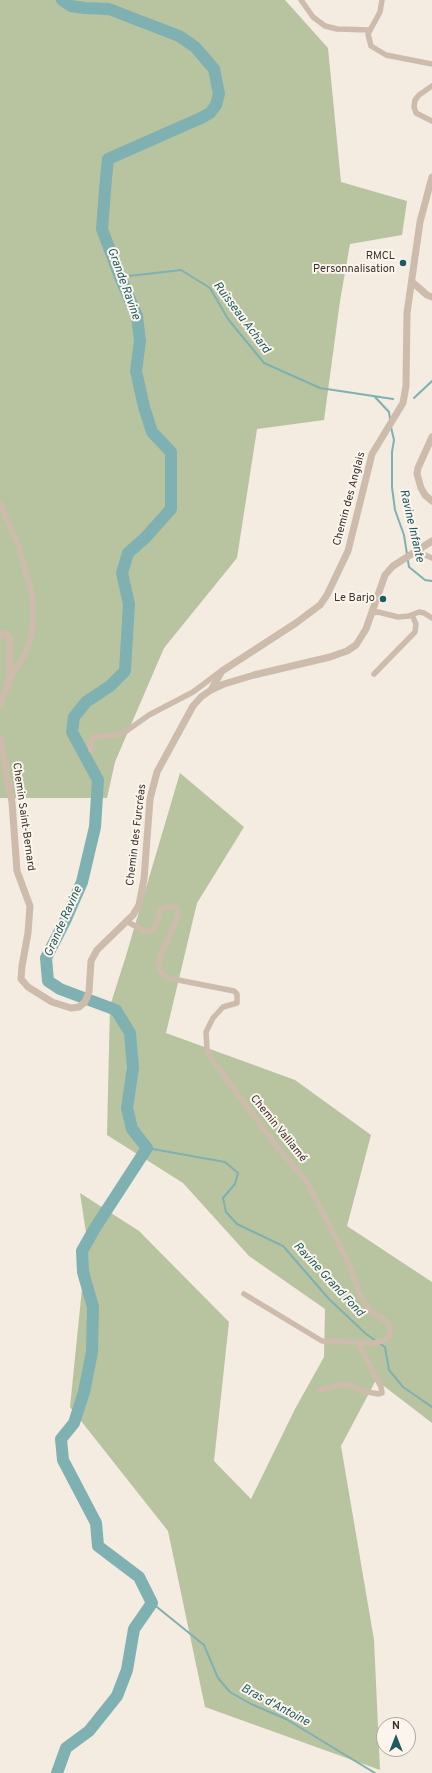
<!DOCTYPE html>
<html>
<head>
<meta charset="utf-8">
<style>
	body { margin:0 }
	#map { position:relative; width:432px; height:1773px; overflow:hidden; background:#f4ebe1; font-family:Overpass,sans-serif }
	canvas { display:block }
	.north { position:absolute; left:376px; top:1717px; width:40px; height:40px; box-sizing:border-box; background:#fbf5ee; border:1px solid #aea6a0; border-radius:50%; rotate:0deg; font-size:11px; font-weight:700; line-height:16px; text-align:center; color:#3b302b }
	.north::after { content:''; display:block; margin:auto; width:14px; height:18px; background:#1f5a5e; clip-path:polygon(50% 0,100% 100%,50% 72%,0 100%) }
</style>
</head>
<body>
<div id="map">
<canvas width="432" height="1773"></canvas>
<div class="north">N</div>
</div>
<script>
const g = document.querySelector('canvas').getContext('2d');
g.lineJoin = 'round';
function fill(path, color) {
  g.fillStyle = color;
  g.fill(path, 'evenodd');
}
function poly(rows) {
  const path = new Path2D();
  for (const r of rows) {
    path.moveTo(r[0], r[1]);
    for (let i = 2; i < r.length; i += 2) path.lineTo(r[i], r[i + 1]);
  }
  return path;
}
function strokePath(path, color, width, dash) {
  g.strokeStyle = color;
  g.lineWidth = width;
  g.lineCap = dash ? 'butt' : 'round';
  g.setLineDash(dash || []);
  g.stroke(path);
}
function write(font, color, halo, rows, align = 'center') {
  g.font = font + ' Overpass,sans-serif';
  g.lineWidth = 4;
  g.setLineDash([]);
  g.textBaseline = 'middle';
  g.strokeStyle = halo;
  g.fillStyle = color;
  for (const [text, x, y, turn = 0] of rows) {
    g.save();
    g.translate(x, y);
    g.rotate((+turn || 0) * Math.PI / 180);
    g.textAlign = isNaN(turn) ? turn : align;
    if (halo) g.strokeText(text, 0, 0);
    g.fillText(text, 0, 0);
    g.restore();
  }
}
const green = poly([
	[0,0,285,0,328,48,341,182,407,201,402,235,350,244,340,301,324,420,257,429,237,558,164,648,115,762,107,798,0,798],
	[180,773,244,827,197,903,166,1033,295,1080,371,1135,347,1226,432,1282,432,1423,376,1380,341,1446,374,1640,380,1770,205,1707,168,1531,70,1407,87,1239,80,1193,139,1231,229,1322,214,1461,251,1499,295,1409,324,1357,325,1309,249,1256,183,1183,107,1135,110,1006,125,959]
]);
const stream = poly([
	[120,277,181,270,210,288,228,319,264,363,320,388,393,399],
	[375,397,389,412,390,419],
	[414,398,432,381],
	[391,427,394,440,392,452,392,487,395,510,404,535,409,567,425,580,432,581],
	[147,1148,225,1162,238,1173,235,1184,223,1198,226,1212,237,1224,283,1246,329,1299,365,1333,376,1341],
	[379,1343,385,1347,389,1370,403,1387,432,1407],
	[152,1603,204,1645,218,1678,230,1692,251,1704,286,1719,375,1773]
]);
const river = poly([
	[57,1773,66,1748,89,1731,117,1696,127,1670,134,1629,152,1603,139,1577,98,1546,96,1523,63,1460,61,1439,74,1423,84,1392,92,1352,93,1307,83,1272,82,1251,95,1228,147,1148,132,1129,127,1108,133,1068,130,1033,116,1010,60,989,48,981,46,958,65,921,82,882,95,827,98,780,72,732,74,717,86,702,110,686,125,671,129,604,122,573,128,553,145,538,171,509,171,452,152,432,144,407,136,371,140,341,137,316,120,277,102,229,106,178,108,159,201,118,210,113,216,105,219,94,214,69,195,47,179,36,109,9,85,8,71,6,62,0]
]);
const minor = poly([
	[301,0,313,17,325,26,337,29,370,30],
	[382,0,380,12,368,34,371,46,386,55,432,64],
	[432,86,419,95,415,100,414,107,416,113,432,121],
	[0,503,18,545,33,598,33,626,30,642,24,656,10,679],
	[416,551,432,558],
	[372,613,378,612,398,617,409,616,419,612,424,613,432,618],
	[374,674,415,632,416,624,412,615],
	[91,750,90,742,94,737,118,735,125,732,149,715,193,692,221,671],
	[126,921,144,931,150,931,155,927,161,909,172,906,176,908,178,914,177,919,161,954,159,964,159,968,163,975,168,978,234,991,237,994,237,1003,223,1007,213,1018,206,1032,207,1050,213,1061,278,1148,307,1182,349,1264,361,1297,370,1311,384,1319,390,1326,390,1333,388,1338,383,1341,374,1343,322,1341,244,1294],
	[319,1391,338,1385,345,1385,353,1386,363,1391,378,1394,382,1393,381,1387,358,1342]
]);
const tertiary = poly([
	[412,282,427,295,432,297],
	[432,437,418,468,417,474,421,488,425,495,432,501],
	[0,637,3,634,7,634,10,638,10,679,0,705],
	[211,690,222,671,296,623,320,605,327,595,348,551,372,454,403,403,406,386,407,313,420,222,432,177],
	[0,738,12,802,17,871,30,906,28,933,22,966,21,979,28,987,52,1002,71,1008,79,1007,85,1002,89,992,91,961,97,950,133,915,139,905,144,879,150,799,157,772,193,706,201,697,211,690,224,684,254,675,330,657,347,651,356,645,366,629,385,575,393,566,432,541]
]);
const markers = [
	[403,263,4,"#1f5a5e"],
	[383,599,4,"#1f5a5e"]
];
const poiNames = [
	["RMCL",395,257],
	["Personnalisation",395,270],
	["Le Barjo",375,599]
];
const streetNames = [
	["Chemin des Anglais",350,499,-75],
	["Chemin Saint-Bernard",23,817,82],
	["Chemin des Furcréas",137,835,-83],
	["Chemin Valliamé",278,1129,51]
];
const waterNames = [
	["Grande Ravine",123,284,70],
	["Ruisseau Achard",241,318,53],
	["Ravine Infante",411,526,77],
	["Grande Ravine",64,922,-66],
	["Ravine Grand Fond",328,1280,47],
	["Bras d'Antoine",275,1706,28]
];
fill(green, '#b8c4a0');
strokePath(stream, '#7fb0b2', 2);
strokePath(river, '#7fb0b2', 12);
strokePath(minor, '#cdbbac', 5.5);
strokePath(tertiary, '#cdbbac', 7);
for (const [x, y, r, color] of markers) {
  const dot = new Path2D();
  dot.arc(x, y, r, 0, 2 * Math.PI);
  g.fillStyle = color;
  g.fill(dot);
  strokePath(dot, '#fbf5ee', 1.5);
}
write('11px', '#3b302b', '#fbf5ee', poiNames, 'right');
write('11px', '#3b302b', '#fbf5ee', streetNames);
write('italic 12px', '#1f5a5e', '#fbf5ee', waterNames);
</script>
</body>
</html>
